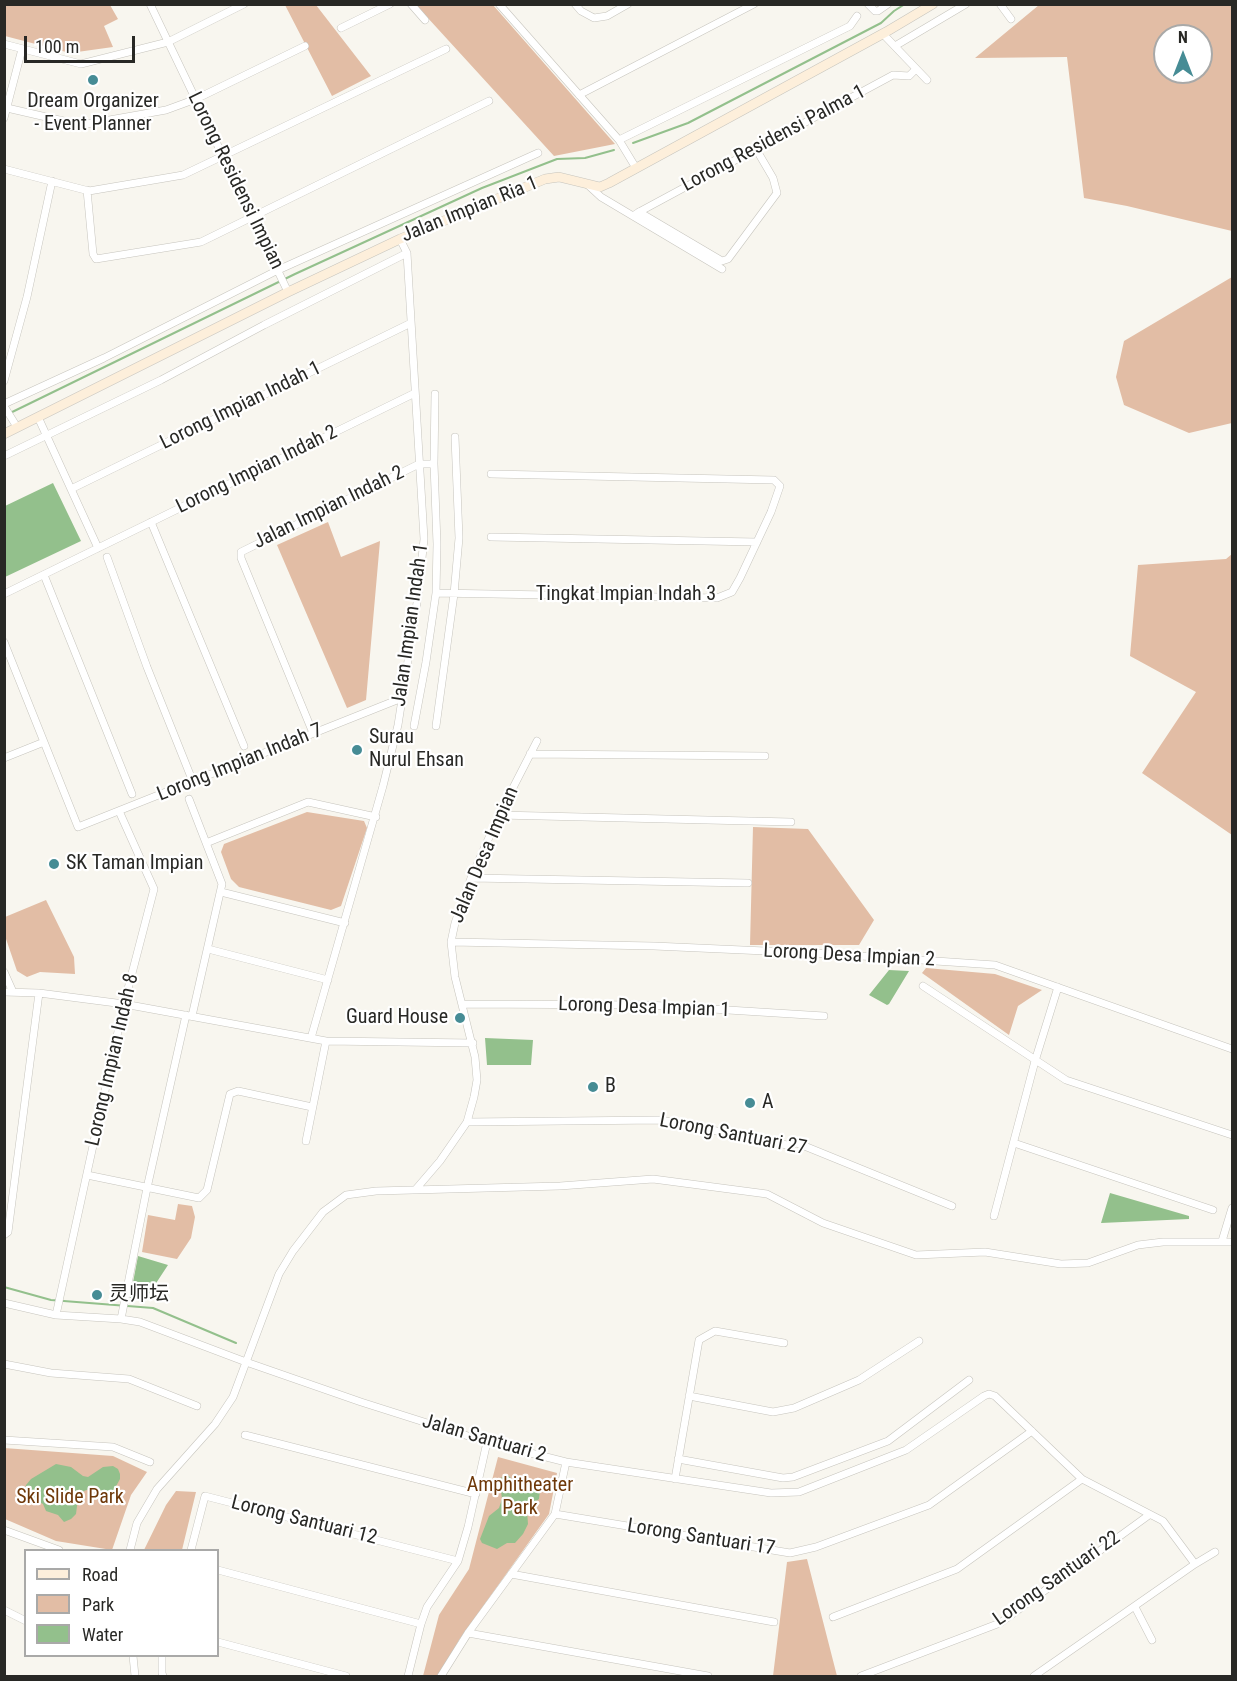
<!DOCTYPE html>
<html>
<head>
<meta charset="utf-8">
<style>
	body { margin:0 }
	#map { position:relative; width:1237px; height:1681px; overflow:hidden; background:#f8f6ef; font-family:"Roboto Condensed",sans-serif }
	canvas { display:block }
	.frame { position:absolute; inset:0; border:6px solid #282825; pointer-events:none }
	.legend { position:absolute; left:24px; top:1549px; width:195px; height:108px; box-sizing:border-box; background:#fff; border:2px solid #a9a9a8; margin:0; padding:8px 10px; list-style:none; font-size:18px; color:#282825 }
	.legend li { display:flex; align-items:center; gap:12px; height:30px }
	.legend b { width:30px; border:2px solid #a9a9a8 }
	.north { position:absolute; left:1153px; top:24px; width:60px; height:60px; box-sizing:border-box; background:#fff; border:2px solid #a9a9a8; border-radius:50%; rotate:0deg; font-size:16px; font-weight:700; line-height:24px; text-align:center; color:#282825 }
	.north::after { content:''; display:block; margin:auto; width:21px; height:27px; background:#468c95; clip-path:polygon(50% 0,100% 100%,50% 72%,0 100%) }
	.scale { position:absolute; left:24px; top:36px; width:111px; height:27px; box-sizing:border-box; border:3px solid #282825; border-top:0; padding-left:8px; font-size:18px; line-height:21px; white-space:nowrap; color:#282825; -webkit-text-stroke:4px #fff; paint-order:stroke }
</style>
</head>
<body>
<div id="map">
<canvas width="1237" height="1681"></canvas>
<div class="frame"></div>
<ul class="legend">
<li><b style="height:8px;background:#fdefdb"></b>Road</li>
<li><b style="height:16px;background:#e2bda5"></b>Park</li>
<li><b style="height:16px;background:#93c08c"></b>Water</li>
</ul>
<div class="north">N</div>
<div class="scale">100 m</div>
</div>
<script>
const g = document.querySelector('canvas').getContext('2d');
g.lineJoin = 'round';
function fill(path, color) {
  g.fillStyle = color;
  g.fill(path, 'evenodd');
}
function poly(rows) {
  const path = new Path2D();
  for (const r of rows) {
    path.moveTo(r[0], r[1]);
    for (let i = 2; i < r.length; i += 2) path.lineTo(r[i], r[i + 1]);
  }
  return path;
}
function strokePath(path, color, width, dash) {
  g.strokeStyle = color;
  g.lineWidth = width;
  g.lineCap = dash ? 'butt' : 'round';
  g.setLineDash(dash || []);
  g.stroke(path);
}
function write(font, color, halo, rows, align = 'center') {
  g.font = font + ' "Roboto Condensed","Noto Sans SC",sans-serif';
  g.lineWidth = 4.5;
  g.setLineDash([]);
  g.textBaseline = 'middle';
  g.strokeStyle = halo;
  g.fillStyle = color;
  for (const [text, x, y, turn = 0] of rows) {
    g.save();
    g.translate(x, y);
    g.rotate((+turn || 0) * Math.PI / 180);
    g.textAlign = isNaN(turn) ? turn : align;
    if (halo) g.strokeText(text, 0, 0);
    g.fillText(text, 0, 0);
    g.restore();
  }
}
const green = poly([
	[5,4,110,5,118,19,104,26,113,47,70,53,5,36],
	[285,5,316,5,371,76,332,96],
	[416,5,493,5,615,144,554,156],
	[1039,5,1232,5,1232,231,1127,206,1084,198,1067,57,975,58],
	[1165,36,1201,36,1201,72,1165,72],
	[1232,277,1232,423,1189,433,1124,405,1116,377,1124,341],
	[328,522,341,557,380,541,366,700,347,708,277,545],
	[1232,554,1232,835,1142,773,1196,692,1130,656,1138,565,1226,559],
	[307,812,364,821,367,828,341,906,331,910,239,887,231,879,221,852,224,844],
	[753,827,808,829,874,920,859,945,750,945],
	[46,900,74,957,75,974,40,972,27,977,17,971,5,936,5,917],
	[926,968,995,974,1042,990,1018,1006,1009,1035,922,973],
	[178,1204,192,1206,195,1217,191,1238,177,1259,142,1252,148,1215,175,1220],
	[4,1448,113,1456,147,1472,131,1495,112,1550,56,1541,5,1519],
	[498,1457,557,1473,549,1514,459,1640,440,1676,423,1676,439,1615,469,1569],
	[176,1491,196,1492,182,1550,144,1550,166,1505],
	[807,1559,837,1676,773,1676,787,1562]
]);
const water = poly([
	[53,483,81,541,5,577,5,506],
	[889,970,909,971,889,1004,887,1005,869,995],
	[485,1038,533,1040,531,1065,487,1065],
	[1110,1193,1189,1216,1189,1219,1101,1223],
	[138,1256,168,1265,145,1300,130,1298],
	[56,1464,71,1467,83,1476,88,1477,103,1467,113,1466,118,1469,120,1474,120,1479,114,1490,114,1496,112,1498,107,1498,97,1486,84,1491,78,1498,76,1514,71,1519,64,1522,58,1515,46,1511,43,1504,27,1495,25,1490,26,1485,31,1479],
	[507,1474,517,1485,521,1486,530,1482,536,1484,540,1490,539,1499,532,1504,527,1511,528,1524,523,1534,515,1543,507,1543,497,1549,482,1543,480,1539,489,1516,499,1508,502,1499,501,1491,499,1485,499,1479]
]);
const stream = poly([
	[633,143,688,123,881,23,894,11,905,4],
	[4,416,295,274,482,188,557,159,585,158,614,150],
	[4,1287,51,1300,153,1308,236,1343]
]);
const street = poly([
	[150,4,288,292],
	[411,4,425,20],
	[499,4,619,140,636,168],
	[575,4,581,11,594,18,607,16,628,4],
	[868,4,875,11,878,11,888,4],
	[1000,4,1011,19],
	[341,28,390,4],
	[883,34,927,80],
	[4,44,81,64,168,42,244,4],
	[895,46,966,4],
	[579,95,754,4],
	[7,108,81,125,166,110,196,99,305,46],
	[4,118,22,49],
	[619,140,850,26,857,16],
	[4,169,89,191,183,175,446,49],
	[588,185,601,197,722,269],
	[87,190,93,254,96,259,201,242,489,101],
	[639,212,722,261,728,259,777,193,773,178,756,149],
	[633,216,639,212,893,75,909,76,916,69],
	[4,381,27,297,52,181],
	[4,404,104,358,278,270,538,153],
	[4,406,17,427],
	[38,417,98,548],
	[4,456,161,380,264,325,407,253],
	[71,489,411,323],
	[151,522,244,746],
	[491,537,757,542],
	[107,557,147,667,193,782],
	[44,575,132,794],
	[436,593,717,598,732,592,740,578,771,512,780,486,774,480,491,474],
	[4,594,415,393],
	[4,642,78,827,402,698],
	[414,726,426,662,436,593,437,544,434,464,435,394],
	[436,726,454,594,459,538,455,437],
	[313,733,241,558,241,552,419,464,434,464],
	[530,754,765,756],
	[4,758,44,742],
	[189,799,222,884,192,1016],
	[499,815,791,822],
	[206,843,308,802,376,817],
	[471,878,748,883],
	[221,892,345,923],
	[451,942,654,946,832,954,995,965,1232,1049],
	[208,949,328,980],
	[4,972,13,992],
	[923,986,1066,1080,1232,1135],
	[4,992,39,993,124,1004,326,1041,473,1043],
	[463,1004,648,1005,824,1016],
	[311,1038,383,786,398,725,418,596,424,539,407,253,400,239],
	[467,1122,661,1120,787,1145,797,1143,952,1206],
	[306,1141,326,1041],
	[1014,1143,1213,1210],
	[87,1175,199,1198,207,1190,230,1094,238,1091,312,1107],
	[416,1189,440,1161,467,1122,474,1097,477,1080,475,1057,455,977,451,942,455,923,471,878,499,815,537,741],
	[994,1216,1035,1061,1058,987],
	[4,1235,8,1232,39,993],
	[1222,1241,1232,1208],
	[4,1303,56,1315,121,1319,140,1322,246,1362,361,1402,487,1442,566,1462,771,1493,799,1492,906,1450,984,1396,989,1394,995,1396,1082,1479,1163,1521,1195,1564],
	[56,1315,124,1004,154,889,119,811],
	[121,1319,147,1188,186,1015],
	[4,1364,51,1373,129,1379,197,1406],
	[689,1396,773,1412,794,1408,859,1380,919,1341],
	[245,1435,476,1494],
	[4,1440,113,1447,150,1462],
	[678,1459,783,1478,793,1477,888,1441,969,1380],
	[675,1479,699,1340,715,1331,784,1343],
	[555,1514,790,1553,816,1547,929,1505,1032,1431],
	[4,1530,59,1550],
	[130,1550,137,1523,157,1489,215,1424,233,1397,279,1274,293,1251,323,1212,346,1195,376,1191,560,1186,653,1179,767,1194,823,1223,916,1255,985,1252,1061,1264,1088,1263,1138,1245,1163,1242,1232,1242],
	[191,1550,205,1496,458,1561],
	[218,1570,421,1624],
	[511,1574,774,1622],
	[1135,1607,1152,1640],
	[4,1610,26,1621],
	[833,1617,957,1569,1082,1479],
	[468,1633,708,1676],
	[218,1642,346,1676],
	[133,1656,135,1676],
	[162,1656,162,1673,163,1676],
	[408,1676,421,1624,427,1607,458,1561,468,1527,487,1442],
	[441,1676,468,1633,555,1514,566,1462],
	[861,1676,1000,1623,1149,1515],
	[1034,1676,1195,1564,1215,1552]
]);
const secondary = poly([
	[4,434,288,292,400,239,545,179,559,177,600,187,609,183,886,32,933,4]
]);
const markers = [
	[93,80,6,"#468c95"],
	[357,750,6,"#468c95"],
	[54,864,6,"#468c95"],
	[460,1018,6,"#468c95"],
	[593,1087,6,"#468c95"],
	[750,1103,6,"#468c95"],
	[97,1295,6,"#468c95"]
];
const poiNames = [
	["Dream Organizer",93,102,"center"],
	["- Event Planner",93,125,"center"],
	["Surau",369,738],
	["Nurul Ehsan",369,761],
	["SK Taman Impian",66,864],
	["Guard House",448,1018,"right"],
	["B",605,1087],
	["A",762,1103],
	["灵师坛",109,1295]
];
const streetNames = [
	["Lorong Residensi Palma 1",774,139,-28],
	["Lorong Residensi Impian",235,181,64],
	["Jalan Impian Ria 1",470,210,-22],
	["Lorong Impian Indah 1",241,406,-26],
	["Lorong Impian Indah 2",257,470,-26],
	["Jalan Impian Indah 2",329,508,-26],
	["Tingkat Impian Indah 3",626,595],
	["Jalan Impian Indah 1",411,625,-82],
	["Lorong Impian Indah 7",240,763,-22],
	["Jalan Desa Impian",485,855,-67],
	["Lorong Desa Impian 2",849,956,3],
	["Lorong Desa Impian 1",644,1008,2],
	["Lorong Impian Indah 8",113,1060,-77],
	["Lorong Santuari 27",733,1135,11],
	["Jalan Santuari 2",484,1439,16],
	["Lorong Santuari 12",304,1521,14],
	["Lorong Santuari 17",701,1538,9],
	["Lorong Santuari 22",1057,1579,-35]
];
const parkNames = [
	["Amphitheater",520,1486],
	["Park",520,1509],
	["Ski Slide Park",70,1498]
];
fill(green, '#e2bda5');
fill(water, '#93c08c');
strokePath(stream, '#93c08c', 2);
strokePath(street, '#c6c4bd', 8);
strokePath(secondary, '#c6c4bd', 10);
strokePath(street, '#fff', 7);
strokePath(secondary, '#fdefdb', 9);
for (const [x, y, r, color] of markers) {
  const dot = new Path2D();
  dot.arc(x, y, r, 0, 2 * Math.PI);
  g.fillStyle = color;
  g.fill(dot);
  strokePath(dot, '#fff', 2);
}
write('20px', '#282825', '#fff', poiNames, 'left');
write('20px', '#282825', '#fff', streetNames);
write('20px', '#6e3809', '#fff', parkNames);
</script>
</body>
</html>
